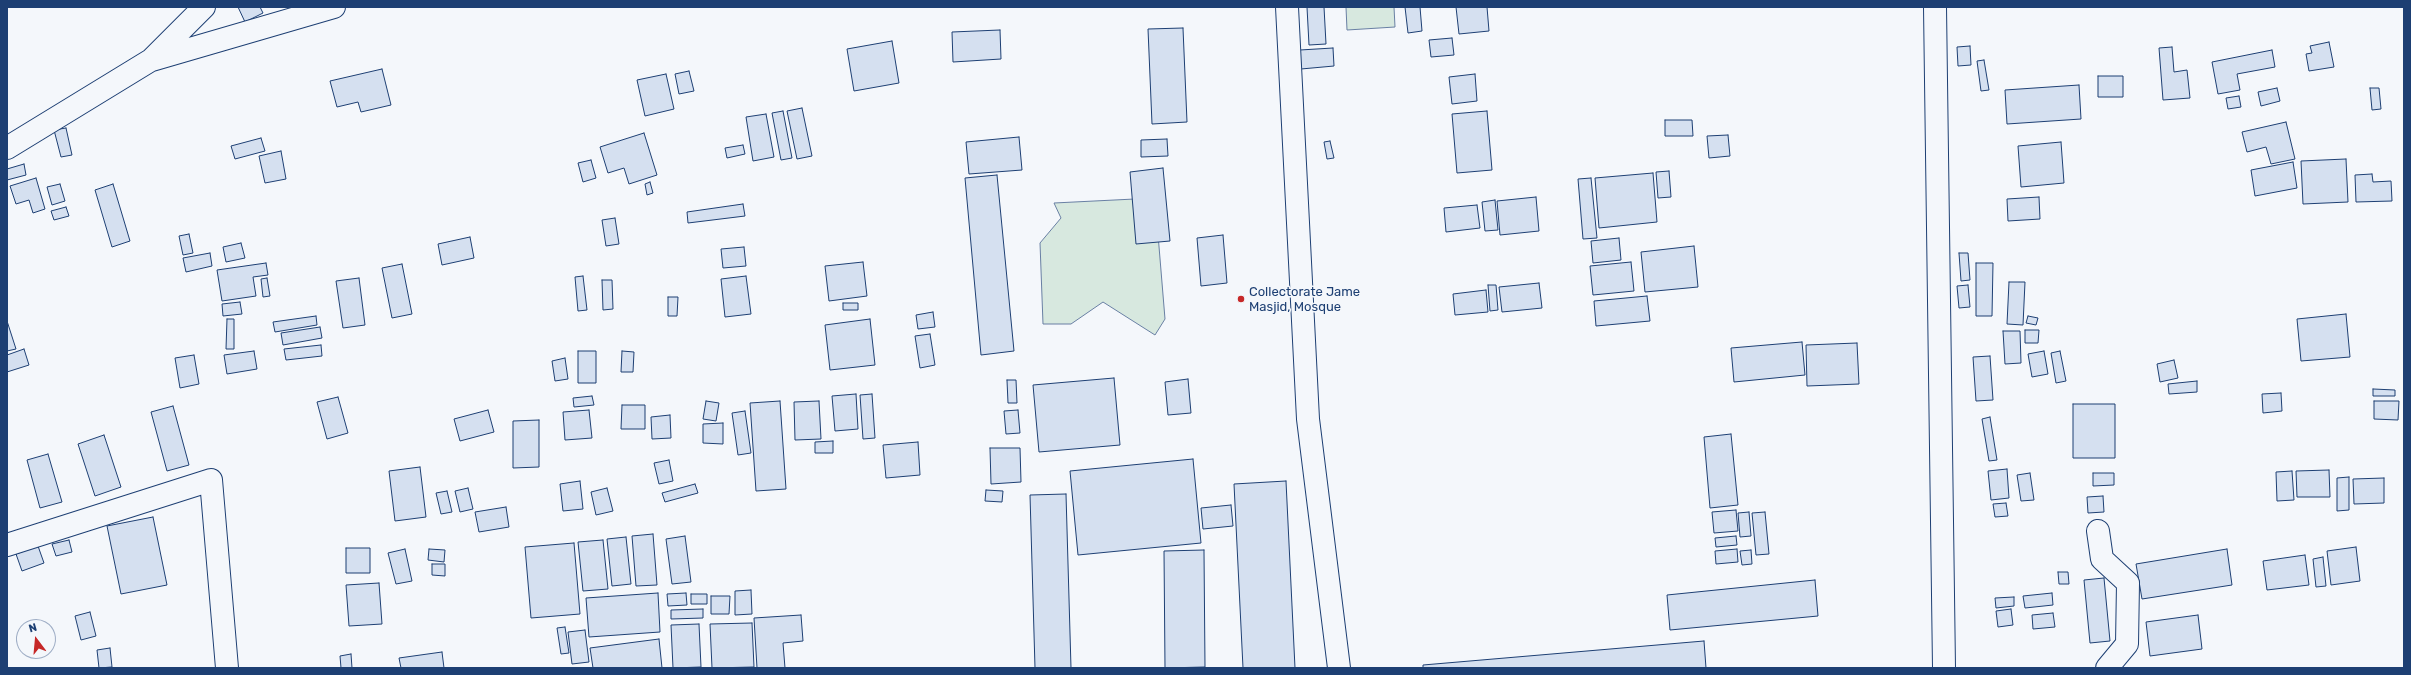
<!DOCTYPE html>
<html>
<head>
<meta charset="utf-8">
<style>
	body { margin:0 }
	#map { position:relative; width:2411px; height:675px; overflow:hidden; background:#f4f7fb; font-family:Rubik,sans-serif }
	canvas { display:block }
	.frame { position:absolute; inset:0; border:8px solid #1d3f73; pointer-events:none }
	.north { position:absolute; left:16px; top:619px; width:40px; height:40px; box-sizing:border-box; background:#f4f7fb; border:1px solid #9eadc5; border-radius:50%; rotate:344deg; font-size:11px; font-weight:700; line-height:16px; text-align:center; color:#1d3f73 }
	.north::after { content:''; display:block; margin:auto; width:14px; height:18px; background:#c62828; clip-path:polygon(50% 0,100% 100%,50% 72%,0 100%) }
</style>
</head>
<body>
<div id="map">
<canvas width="2411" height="675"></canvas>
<div class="frame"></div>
<div class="north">N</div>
</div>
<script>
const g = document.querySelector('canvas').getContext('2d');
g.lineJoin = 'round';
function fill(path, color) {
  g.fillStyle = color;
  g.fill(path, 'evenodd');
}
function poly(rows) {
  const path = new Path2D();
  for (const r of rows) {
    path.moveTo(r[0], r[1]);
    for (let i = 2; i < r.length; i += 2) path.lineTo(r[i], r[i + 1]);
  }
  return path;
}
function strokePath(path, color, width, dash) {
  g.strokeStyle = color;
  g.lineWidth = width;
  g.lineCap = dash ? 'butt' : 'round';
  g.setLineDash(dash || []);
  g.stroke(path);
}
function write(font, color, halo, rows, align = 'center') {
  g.font = font + ' Rubik,sans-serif';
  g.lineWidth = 3;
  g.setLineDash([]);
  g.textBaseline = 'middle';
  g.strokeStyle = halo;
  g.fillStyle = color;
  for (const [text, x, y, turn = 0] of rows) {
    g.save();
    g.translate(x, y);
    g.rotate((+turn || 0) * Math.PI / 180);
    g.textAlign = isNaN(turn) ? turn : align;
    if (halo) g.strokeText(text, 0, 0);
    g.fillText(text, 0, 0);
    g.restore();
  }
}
const green = poly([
	[1346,7,1394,7,1395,27,1347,30,1346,7],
	[1155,198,1165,319,1155,335,1103,302,1071,324,1043,324,1040,243,1061,218,1054,203,1155,198]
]);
const building = poly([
	[238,7,260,7,263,13,245,22,238,7],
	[1307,7,1324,7,1326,44,1309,45,1307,7],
	[1405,7,1420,7,1422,31,1408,33,1405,7],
	[1456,7,1487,7,1489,31,1459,34,1456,7],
	[1183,28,1187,122,1152,124,1148,29,1183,28],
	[1000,30,1001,59,953,62,952,32,1000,30],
	[1452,38,1454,55,1431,57,1429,40,1452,38],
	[892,41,899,83,854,91,847,49,892,41],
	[2329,42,2334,67,2309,71,2306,54,2312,53,2310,46,2329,42],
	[1970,46,1971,65,1958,66,1957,47,1970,46],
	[2172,47,2174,72,2187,70,2190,98,2163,100,2159,48,2172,47],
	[1333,48,1334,66,1301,69,1300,50,1333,48],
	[2272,50,2275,67,2237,74,2240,90,2218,94,2212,62,2272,50],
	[1984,60,1989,90,1981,91,1977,61,1984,60],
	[382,69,391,105,361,112,358,102,337,107,330,81,382,69],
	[689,71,694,91,679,94,675,74,689,71],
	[666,74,674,109,645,116,637,80,666,74],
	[1475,74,1477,101,1452,104,1449,77,1475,74],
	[2098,76,2123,76,2123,97,2098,97,2098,76],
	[2079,85,2081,119,2007,124,2005,90,2079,85],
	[2277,88,2280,101,2261,106,2258,92,2277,88],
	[2370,88,2379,88,2381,109,2372,110,2370,88],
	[2239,96,2241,107,2228,109,2226,98,2239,96],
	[802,108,812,156,797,159,787,111,802,108],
	[783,111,792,158,781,160,772,113,783,111],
	[1487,111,1492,170,1457,173,1452,114,1487,111],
	[766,114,774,157,753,161,746,117,766,114],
	[1665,120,1692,120,1693,136,1665,136,1665,120],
	[2286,122,2295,159,2271,164,2266,147,2247,152,2242,132,2286,122],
	[66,128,72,155,61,157,54,130,66,128],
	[644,133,657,175,629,184,624,168,608,173,600,147,644,133],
	[1728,135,1730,156,1709,158,1707,136,1728,135],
	[1019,137,1022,170,969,174,966,142,1019,137],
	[261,138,265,151,235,159,231,146,261,138],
	[1167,139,1168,156,1141,157,1141,140,1167,139],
	[1330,141,1334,158,1327,159,1324,142,1330,141],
	[2061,142,2064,183,2021,187,2018,146,2061,142],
	[743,145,745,154,727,158,725,148,743,145],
	[281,151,286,179,265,183,259,156,281,151],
	[2346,159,2348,202,2303,204,2301,161,2346,159],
	[591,160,596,178,583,182,578,163,591,160],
	[2293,162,2297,188,2255,196,2251,170,2293,162],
	[24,164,26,175,7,180,7,169,24,164],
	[1163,168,1170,241,1136,244,1130,172,1163,168],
	[1669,171,1671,197,1658,198,1656,172,1669,171],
	[1653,173,1657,222,1599,228,1595,178,1653,173],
	[2372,174,2373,182,2391,181,2392,201,2356,202,2355,175,2372,174],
	[997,175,1014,351,981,355,965,178,997,175],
	[36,178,45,209,33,213,29,200,16,204,10,186,36,178],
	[1591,178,1597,238,1583,239,1578,179,1591,178],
	[650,182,653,193,647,195,645,184,650,182],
	[60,184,65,201,52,205,47,187,60,184],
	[113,184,130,241,112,247,95,190,113,184],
	[1536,197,1539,231,1500,235,1497,201,1536,197],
	[2039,197,2040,219,2008,221,2007,199,2039,197],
	[1495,200,1498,230,1485,231,1482,202,1495,200],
	[743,204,745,216,688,223,687,212,743,204],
	[1477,205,1480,228,1446,232,1444,208,1477,205],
	[66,207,69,216,54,220,51,211,66,207],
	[615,218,619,244,606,246,602,220,615,218],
	[189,234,193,253,183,255,179,236,189,234],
	[1223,235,1227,283,1201,286,1197,238,1223,235],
	[470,237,474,258,442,265,438,244,470,237],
	[1619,238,1621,260,1593,263,1591,241,1619,238],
	[241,243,245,258,226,262,223,247,241,243],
	[1694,246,1698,287,1645,292,1641,252,1694,246],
	[744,247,746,266,723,268,721,249,744,247],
	[210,253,212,266,186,272,183,258,210,253],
	[1959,253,1968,253,1970,280,1961,281,1959,253],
	[863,262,867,296,829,301,825,266,863,262],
	[1631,262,1634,291,1593,295,1590,266,1631,262],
	[266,263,268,275,253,277,256,296,222,301,217,270,266,263],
	[1976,263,1993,263,1992,316,1976,316,1976,263],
	[402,264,412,314,392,318,382,268,402,264],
	[583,276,587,310,578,311,575,277,583,276],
	[746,276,751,314,725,317,721,279,746,276],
	[267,278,270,296,263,297,261,279,267,278],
	[359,278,365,325,343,328,336,281,359,278],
	[602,280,612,280,613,309,603,310,602,280],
	[2009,282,2025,282,2023,325,2007,324,2009,282],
	[1539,283,1542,308,1502,312,1499,287,1539,283],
	[1488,285,1496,285,1498,310,1490,311,1488,285],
	[1968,285,1970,307,1959,308,1957,286,1968,285],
	[1486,290,1488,312,1455,315,1453,294,1486,290],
	[1647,296,1650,321,1596,326,1594,301,1647,296],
	[668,297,678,297,677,316,668,316,668,297],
	[240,302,242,314,223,316,222,304,240,302],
	[843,303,858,303,858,310,843,310,843,303],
	[933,312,935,327,918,329,916,315,933,312],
	[2346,314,2350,357,2301,361,2297,319,2346,314],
	[316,316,317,325,275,332,273,322,316,316],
	[2028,316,2038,318,2036,325,2026,323,2028,316],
	[227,319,234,319,234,349,226,349,227,319],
	[870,319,875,365,830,370,825,325,870,319],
	[7,321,16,349,7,351,7,321],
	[320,327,322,338,283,345,281,333,320,327],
	[2025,330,2039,330,2038,343,2025,343,2025,330],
	[2003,331,2020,331,2021,363,2005,364,2003,331],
	[930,334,935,365,920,368,915,336,930,334],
	[1802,342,1805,375,1734,382,1731,348,1802,342],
	[1857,343,1859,384,1807,386,1806,345,1857,343],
	[321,345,322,356,286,360,284,349,321,345],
	[24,349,29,365,7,372,7,355,24,349],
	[254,351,257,369,227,374,224,355,254,351],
	[578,351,596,351,596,383,578,383,578,351],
	[622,351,634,352,633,372,621,372,622,351],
	[2044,351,2048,374,2032,377,2028,354,2044,351],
	[2060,351,2066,381,2056,383,2051,353,2060,351],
	[194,355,199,384,180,388,175,358,194,355],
	[1990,356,1993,400,1976,401,1973,357,1990,356],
	[565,358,568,379,555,381,552,361,565,358],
	[2174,360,2178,378,2160,382,2157,364,2174,360],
	[1114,378,1120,445,1039,452,1033,385,1114,378],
	[1188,379,1191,413,1168,415,1165,382,1188,379],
	[1007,380,1016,380,1017,403,1008,403,1007,380],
	[2197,381,2197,392,2169,394,2168,384,2197,381],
	[2373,389,2395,390,2395,396,2373,396,2373,389],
	[2281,393,2282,411,2263,413,2262,394,2281,393],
	[856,394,858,429,835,431,832,396,856,394],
	[872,394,875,438,863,439,860,395,872,394],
	[592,396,594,405,574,407,573,398,592,396],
	[338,397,348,433,327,439,317,402,338,397],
	[706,401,719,403,716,421,703,419,706,401],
	[780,401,786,489,756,491,750,403,780,401],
	[819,401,821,439,795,440,794,402,819,401],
	[2374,401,2399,401,2398,420,2374,419,2374,401],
	[2073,404,2115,404,2115,458,2073,458,2073,404],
	[622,405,645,405,645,429,621,429,622,405],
	[173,406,189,465,167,471,151,412,173,406],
	[488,410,494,432,460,441,454,419,488,410],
	[589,410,592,438,565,440,563,412,589,410],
	[1018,410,1020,433,1006,434,1004,411,1018,410],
	[745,411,751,453,738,455,732,413,745,411],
	[670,415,671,438,652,439,651,417,670,415],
	[1990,417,1997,460,1989,461,1982,419,1990,417],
	[539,420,539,467,513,468,513,421,539,420],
	[723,423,723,444,703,443,703,424,723,423],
	[1731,434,1738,505,1710,508,1704,437,1731,434],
	[104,435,121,487,95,496,78,444,104,435],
	[833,441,833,453,815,453,815,442,833,441],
	[918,442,920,475,886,478,883,445,918,442],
	[990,448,1020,448,1021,482,991,484,990,448],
	[48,454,62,502,40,508,27,460,48,454],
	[1193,459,1201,543,1078,555,1070,471,1193,459],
	[669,460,673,481,659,484,654,463,669,460],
	[420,467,426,517,395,521,389,471,420,467],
	[2007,469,2009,498,1991,500,1988,471,2007,469],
	[2329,470,2330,497,2297,497,2296,471,2329,470],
	[2292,471,2294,500,2277,501,2276,472,2292,471],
	[2030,473,2034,500,2021,501,2017,475,2030,473],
	[2093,473,2114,473,2114,485,2093,486,2093,473],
	[2349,477,2349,510,2337,511,2337,478,2349,477],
	[2384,478,2384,503,2354,504,2353,479,2384,478],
	[580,481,583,509,563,511,560,484,580,481],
	[1286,481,1295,668,1243,668,1234,484,1286,481],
	[695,484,698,493,665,502,662,493,695,484],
	[468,488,473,509,460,512,455,491,468,488],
	[607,488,613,511,596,515,591,492,607,488],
	[986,490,1003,491,1002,502,985,501,986,490],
	[447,491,452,512,441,514,436,493,447,491],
	[1066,494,1071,668,1035,668,1030,495,1066,494],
	[2103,496,2104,512,2088,513,2087,497,2103,496],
	[2006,503,2008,516,1995,517,1993,504,2006,503],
	[1231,505,1233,526,1203,529,1201,508,1231,505],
	[506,507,509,527,479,532,475,512,506,507],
	[1736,510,1738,531,1714,533,1712,512,1736,510],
	[1749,512,1751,536,1740,537,1738,513,1749,512],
	[1765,512,1769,554,1756,555,1752,513,1765,512],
	[153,517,167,585,121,594,107,526,153,517],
	[653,534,657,585,636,586,632,536,653,534],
	[685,536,691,582,672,584,666,539,685,536],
	[1736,536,1737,545,1716,547,1715,538,1736,536],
	[626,537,631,584,612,586,607,539,626,537],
	[69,540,72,552,56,556,52,544,69,540],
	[603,540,608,589,583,591,578,542,603,540],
	[574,543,580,614,531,618,525,547,574,543],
	[38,546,44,563,22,571,16,554,38,546],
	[2356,547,2360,581,2331,585,2327,551,2356,547],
	[346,548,370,548,370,573,346,573,346,548],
	[405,549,412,581,396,584,388,553,405,549],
	[429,549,445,550,444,562,428,560,429,549],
	[1737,549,1738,562,1716,564,1715,551,1737,549],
	[2227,549,2232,585,2142,599,2136,564,2227,549],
	[1204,550,1205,667,1165,668,1164,551,1204,550],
	[1751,550,1752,564,1742,565,1740,551,1751,550],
	[2305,555,2309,585,2267,590,2263,561,2305,555],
	[2323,557,2326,586,2316,587,2313,559,2323,557],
	[432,564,445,564,445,576,432,575,432,564],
	[2058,572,2068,572,2069,584,2059,584,2058,572],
	[2104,578,2110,641,2090,643,2084,580,2104,578],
	[1815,580,1818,616,1670,630,1667,595,1815,580],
	[379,583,382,624,349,626,346,585,379,583],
	[751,590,752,614,735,615,735,591,751,590],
	[658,593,660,632,589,637,586,598,658,593],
	[686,593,687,605,668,606,667,594,686,593],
	[2052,593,2053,605,2025,608,2023,596,2052,593],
	[691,594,707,594,707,604,691,604,691,594],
	[711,596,730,596,729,614,711,614,711,596],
	[2014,597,2014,606,1996,608,1995,598,2014,597],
	[703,609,703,618,671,619,671,610,703,609],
	[2011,609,2013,625,1998,627,1996,611,2011,609],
	[90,612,96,636,81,640,75,616,90,612],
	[2053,613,2055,627,2033,629,2032,615,2053,613],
	[801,615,803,641,783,643,785,668,757,668,754,618,801,615],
	[2198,615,2202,649,2150,656,2146,622,2198,615],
	[752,623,754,667,712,668,710,624,752,623],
	[699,624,701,667,673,668,671,625,699,624],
	[565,627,569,653,561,654,557,628,565,627],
	[585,630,589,662,572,664,568,632,585,630],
	[659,639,662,668,593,668,590,648,659,639],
	[1704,641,1706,668,1423,668,1423,665,1704,641],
	[110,648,112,667,99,668,97,650,110,648],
	[442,652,444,668,401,668,399,658,442,652],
	[351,654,352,668,341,668,340,656,351,654]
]);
const minor = poly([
	[1287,7,1308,419,1339,668],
	[152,60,334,7],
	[7,148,151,60,204,7],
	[2098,531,2102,559,2128,583,2127,644,2107,668],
	[7,545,211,480,227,668]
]);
const highway = poly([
	[1935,7,1944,668]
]);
const markers = [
	[1241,299,4,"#c62828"]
];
const poiNames = [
	["Collectorate Jame",1249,292],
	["Masjid, Mosque",1249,307]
];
fill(green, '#d7e8df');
strokePath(green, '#687fa3', 1);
fill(building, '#d5e0f0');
strokePath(building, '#1d3f73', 1);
strokePath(minor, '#1d3f73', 24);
strokePath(highway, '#1d3f73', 24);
strokePath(minor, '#f4f7fb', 22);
strokePath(highway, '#f4f7fb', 22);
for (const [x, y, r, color] of markers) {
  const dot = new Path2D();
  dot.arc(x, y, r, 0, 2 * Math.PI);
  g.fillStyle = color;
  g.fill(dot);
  strokePath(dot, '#f4f7fb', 1.5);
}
write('13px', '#1d3f73', '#f4f7fb', poiNames, 'left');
</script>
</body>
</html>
